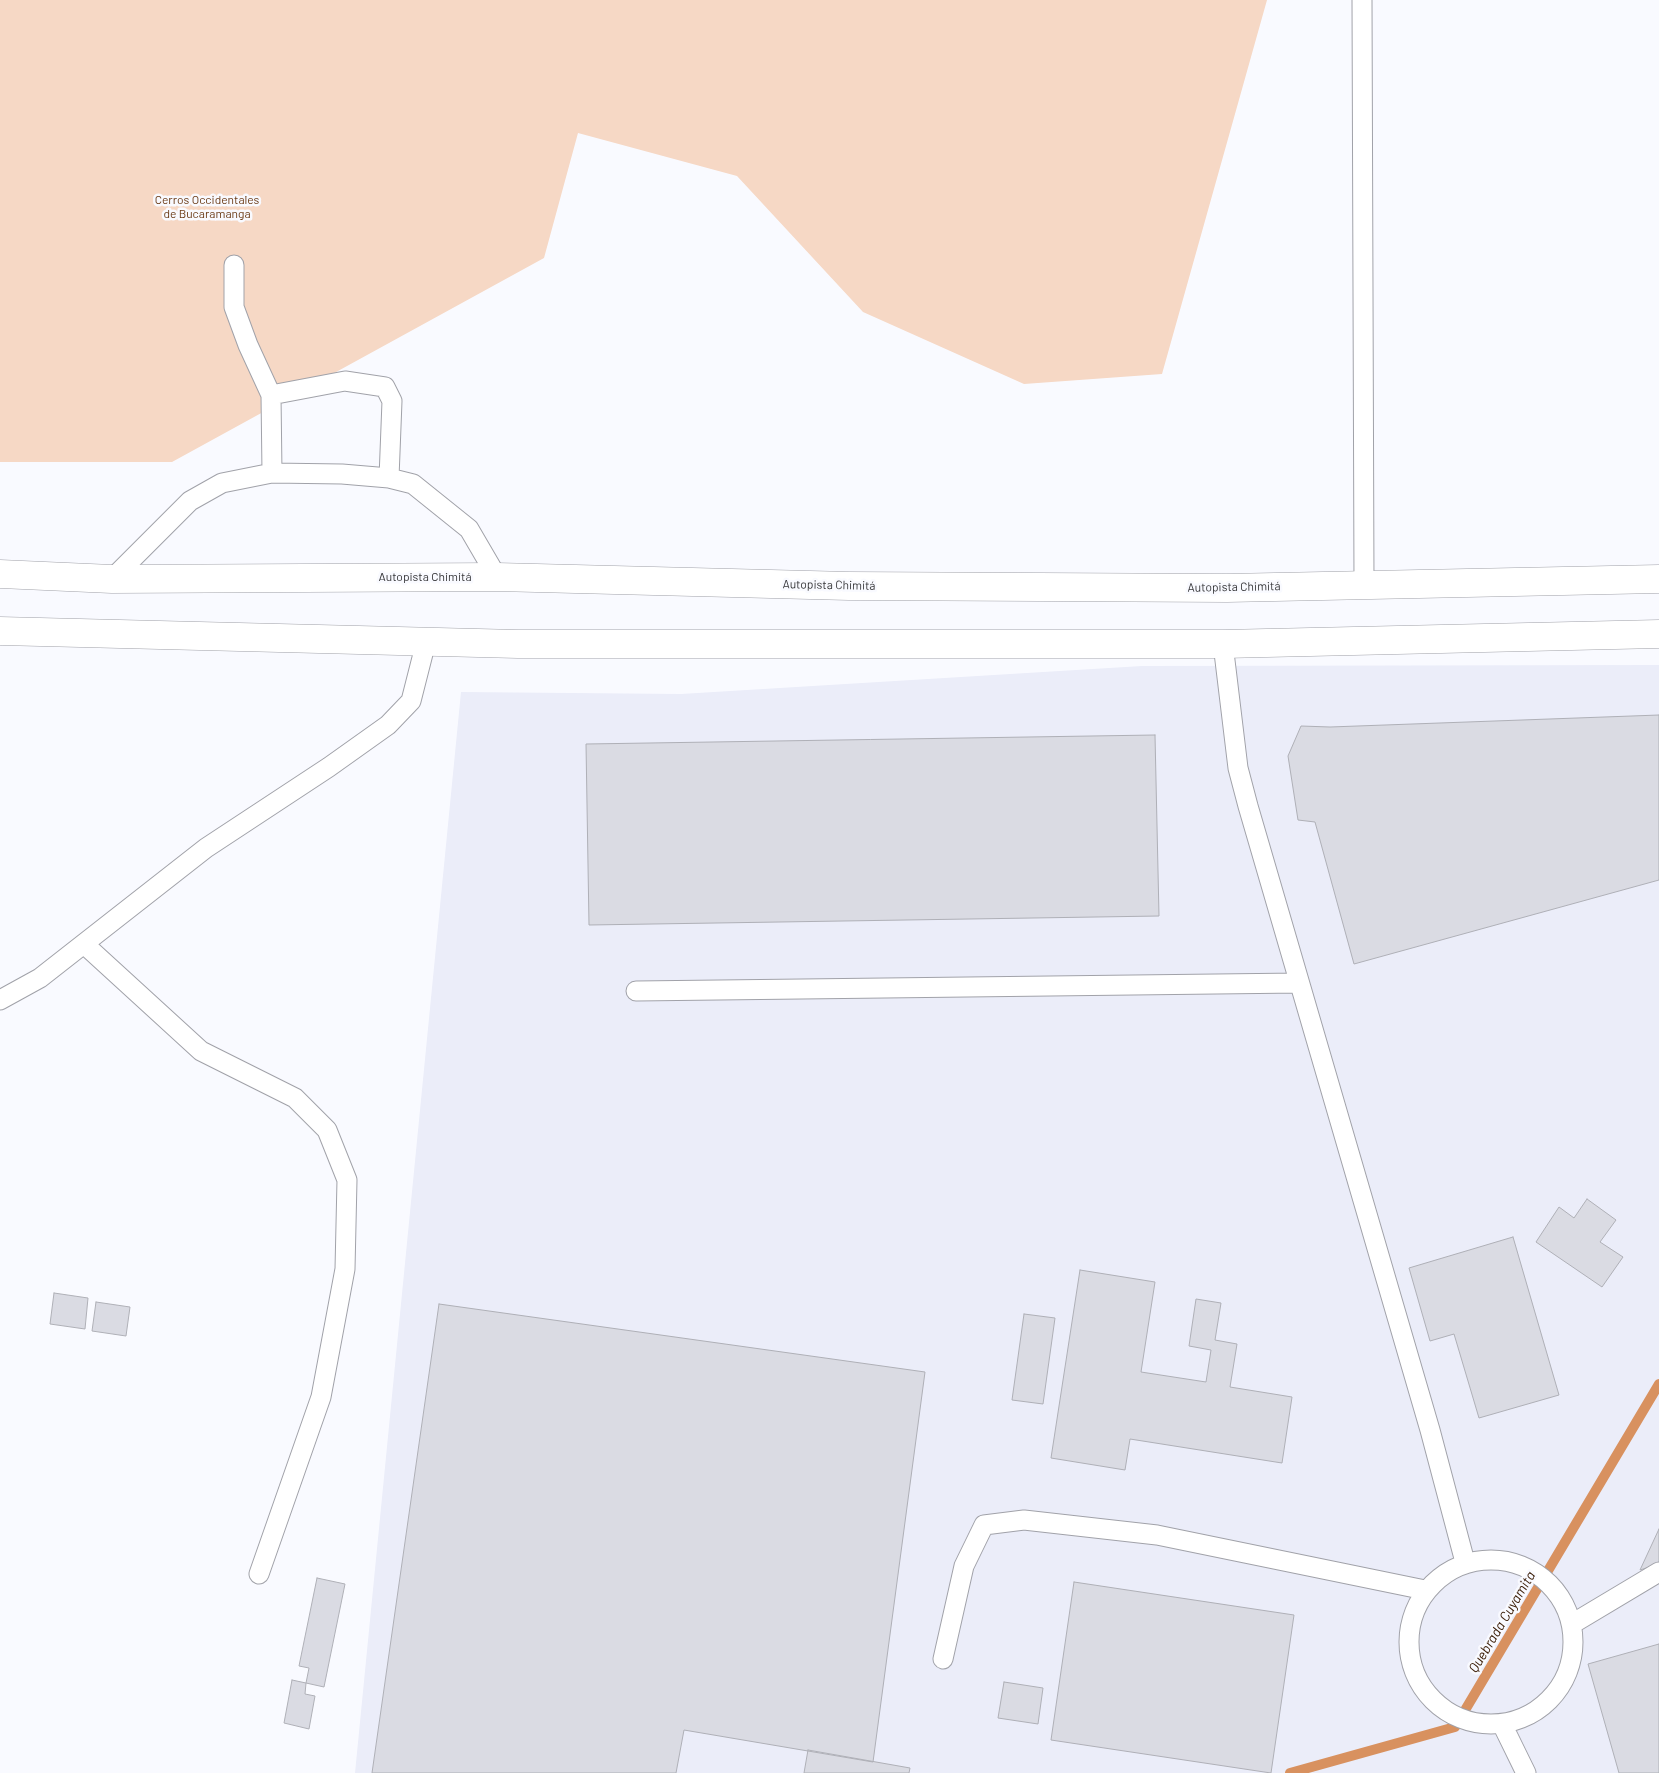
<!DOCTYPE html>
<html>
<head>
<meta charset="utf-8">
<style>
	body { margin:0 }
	canvas { display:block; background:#f9faff }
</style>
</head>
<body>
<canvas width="1659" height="1773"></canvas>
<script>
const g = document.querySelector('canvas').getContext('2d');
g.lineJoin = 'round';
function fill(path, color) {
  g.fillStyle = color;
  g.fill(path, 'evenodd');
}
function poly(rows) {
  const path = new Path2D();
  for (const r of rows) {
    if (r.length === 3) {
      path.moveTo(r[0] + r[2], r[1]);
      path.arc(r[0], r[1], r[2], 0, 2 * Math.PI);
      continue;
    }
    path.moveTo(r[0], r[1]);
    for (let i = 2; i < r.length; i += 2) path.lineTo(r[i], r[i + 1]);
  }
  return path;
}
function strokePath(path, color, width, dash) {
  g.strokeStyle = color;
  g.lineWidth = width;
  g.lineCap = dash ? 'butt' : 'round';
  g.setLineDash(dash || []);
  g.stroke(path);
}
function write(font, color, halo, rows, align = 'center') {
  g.font = font + ' Barlow,sans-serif';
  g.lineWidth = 5;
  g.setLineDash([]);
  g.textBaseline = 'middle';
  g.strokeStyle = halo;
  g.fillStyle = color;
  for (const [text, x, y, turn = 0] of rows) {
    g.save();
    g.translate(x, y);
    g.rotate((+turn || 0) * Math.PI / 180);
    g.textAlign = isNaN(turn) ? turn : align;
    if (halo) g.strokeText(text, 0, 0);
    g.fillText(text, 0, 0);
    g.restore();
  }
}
const built = poly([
	[1659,665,1659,1773,355,1773,461,692,681,694,1142,666]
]);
const green = poly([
	[0,0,1267,0,1162,374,1024,384,863,312,737,176,578,133,544,258,172,462,0,462]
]);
const stream = poly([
	[1290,1773,1455,1727,1659,1384]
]);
const building = poly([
	[1659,715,1659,880,1354,964,1315,822,1298,820,1288,756,1301,726,1330,727,1659,715],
	[1155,735,1159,916,589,925,586,744,1155,735],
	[1587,1199,1616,1220,1600,1242,1623,1257,1602,1287,1536,1242,1559,1207,1574,1218,1587,1199],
	[1513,1237,1559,1395,1479,1418,1454,1334,1430,1341,1409,1268,1513,1237],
	[1080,1270,1155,1282,1141,1372,1206,1382,1211,1350,1189,1346,1196,1299,1221,1303,1215,1340,1237,1344,1230,1387,1292,1397,1282,1463,1130,1439,1125,1470,1051,1458,1080,1270],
	[54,1293,88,1298,85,1329,50,1324,54,1293],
	[96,1302,130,1307,126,1336,92,1331,96,1302],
	[439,1304,925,1372,873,1762,684,1730,676,1773,372,1773,439,1304],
	[1024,1314,1055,1318,1043,1404,1012,1400,1024,1314],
	[1659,1529,1659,1564,1640,1570,1659,1529],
	[317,1578,345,1584,324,1687,306,1683,309,1668,299,1666,317,1578],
	[1074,1582,1294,1615,1271,1773,1051,1740,1074,1582],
	[1659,1644,1659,1773,1619,1773,1588,1664,1659,1644],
	[292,1680,306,1683,305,1694,315,1696,309,1729,284,1723,292,1680],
	[1004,1682,1043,1688,1038,1724,998,1718,1004,1682],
	[808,1750,910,1768,909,1773,804,1773,808,1750]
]);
const lane = poly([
	[1362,0,1364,585],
	[234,265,234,307,248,345,271,395,272,473],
	[271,395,345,381,385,387,392,401,389,478],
	[112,579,190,501,222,483,272,473,342,474,389,478,413,484,469,529,497,577],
	[1223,644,1238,768,1248,806,1430,1430,1465,1562],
	[84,944,201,1051,295,1098,327,1130,347,1180,345,1269,321,1397,259,1574],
	[636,991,1299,983],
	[0,1000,40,978,206,848,329,767,388,725,411,701,426,642],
	[1491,1642,82],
	[1572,1624,1659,1572],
	[943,1659,964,1566,984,1525,1024,1520,1157,1535,1425,1590],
	[1502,1724,1526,1773]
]);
const highway = poly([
	[0,574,112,579,497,577,849,586,1227,588,1659,579],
	[0,631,518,644,1223,644,1659,634]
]);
const parkNames = [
	["Cerros Occidentales",207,200],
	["de Bucaramanga",207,214]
];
const streetNames = [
	["Autopista Chimitá",425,577],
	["Autopista Chimitá",829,585,1],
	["Autopista Chimitá",1234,587,-1]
];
const waterNames = [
	["Quebrada Cuyamita",1502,1622,-59]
];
fill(built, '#ebedf9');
fill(green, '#f6d8c5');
strokePath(stream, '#d8915f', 10);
fill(building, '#dadbe3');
strokePath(building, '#afb0b7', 1);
strokePath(lane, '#a1a2a9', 21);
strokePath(highway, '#a1a2a9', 29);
strokePath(lane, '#fff', 19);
strokePath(highway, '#fff', 28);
write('12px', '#6b3b16', '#f9faff', parkNames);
write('12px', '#37373a', '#f9faff', streetNames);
write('italic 14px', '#3e210b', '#f9faff', waterNames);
</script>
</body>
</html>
